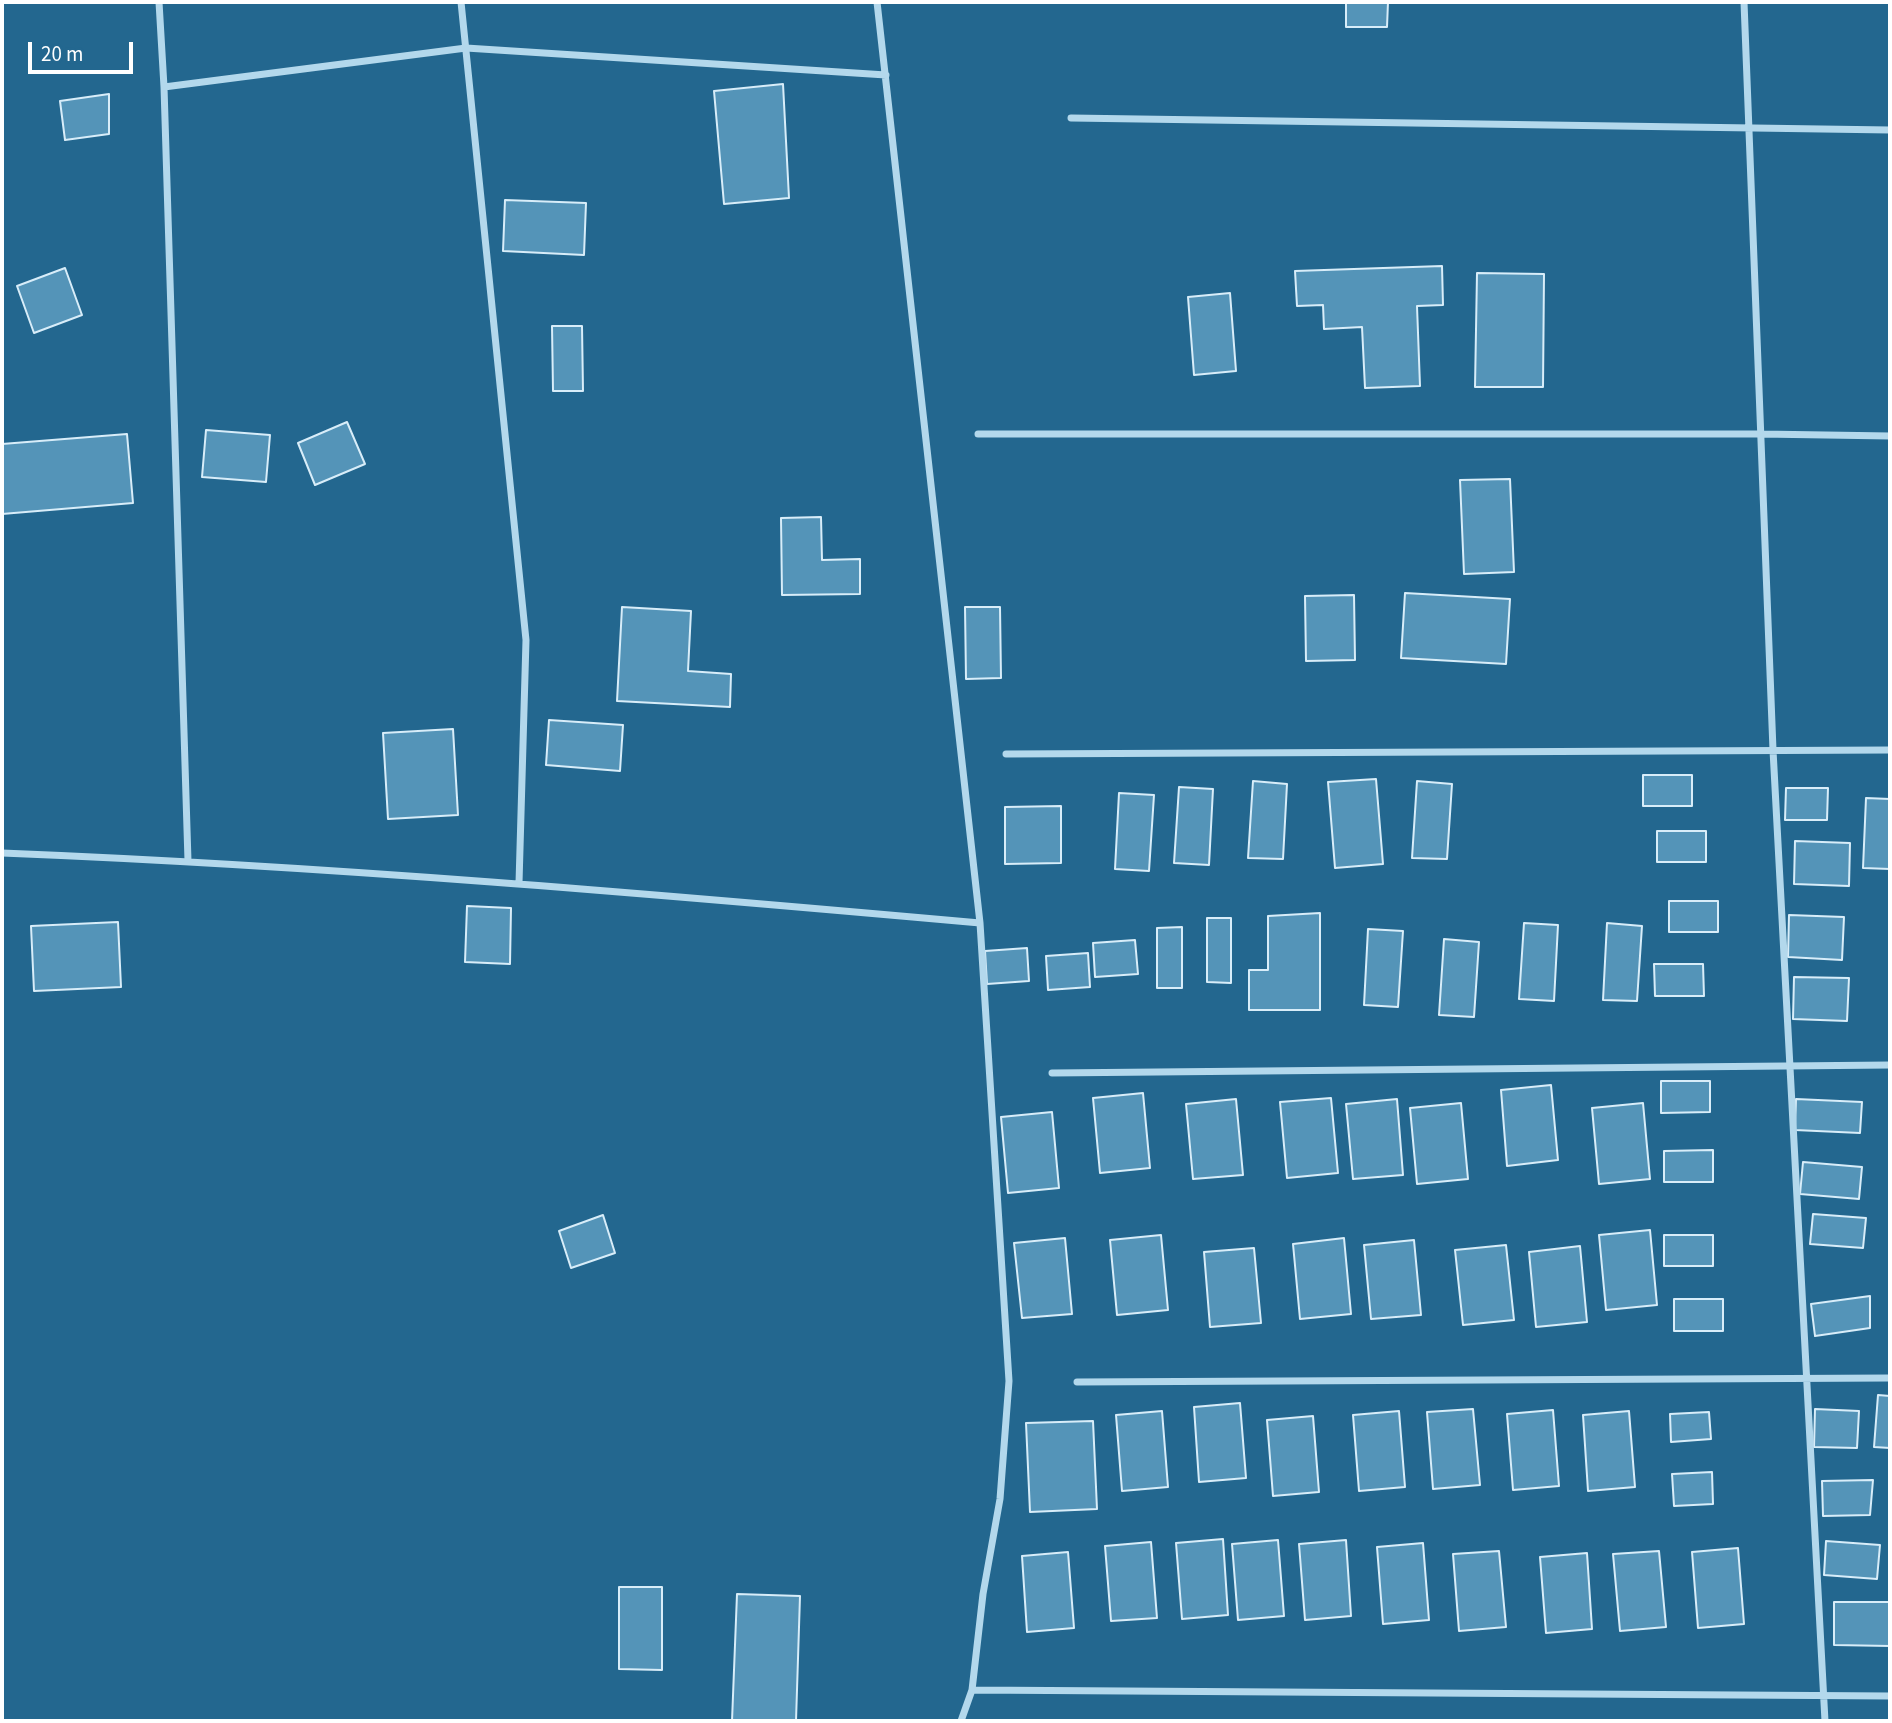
<!DOCTYPE html>
<style>
body{margin:0}
#map{position:relative;width:1892px;height:1723px;overflow:hidden;background:#23678f;font-family:"Source Sans 3",sans-serif}
canvas{display:block}
.frame{position:absolute;inset:0;border:4px solid #fff;pointer-events:none}
.scale{position:absolute;left:28px;top:42px;width:105px;height:32px;box-sizing:border-box;border:4px solid #fff;border-top:0;padding-left:9px;font-size:21px;line-height:24px;white-space:nowrap;color:#fff;-webkit-text-stroke:5px #23678f;paint-order:stroke}
</style>
<div id="map">
<canvas width="1892" height="1723"></canvas>
<div class="frame"></div>
<div class="scale">20 m</div>
</div>
<script>
const context = document.querySelector('canvas').getContext('2d');
context.lineJoin = 'round';
function paint(path, color) {
  context.fillStyle = color;
  context.fill(path, 'evenodd');
}
function trace(path, color, width, dash) {
  context.strokeStyle = color;
  context.lineWidth = width;
  context.lineCap = dash ? 'butt' : 'round';
  context.setLineDash(dash || []);
  context.stroke(path);
}
const building = new Path2D(`
 M1346,2H1388L1387,27H1346Z
 M783,84L789,198L724,204L714,91Z
 M109,94V134L65,140L60,101Z
 M505,200L586,203L584,255L503,251Z
 M1442,266L1443,305L1417,306L1420,386L1365,388L1362,327L1324,329L1323,305L1297,306L1295,271Z
 M65,268L82,315L34,333L17,286Z
 M1477,273L1544,274L1543,387H1475Z
 M1230,293L1236,371L1194,375L1188,297Z
 M552,326H582L583,391H553Z
 M347,422L365,464L315,485L298,443Z
 M206,430L270,435L266,482L202,477Z
 M127,434L133,503L2,514V444Z
 M1510,479L1514,572L1464,574L1460,480Z
 M821,517L822,560L860,559V594L782,595L781,518Z
 M1405,593L1510,599L1506,664L1401,658Z
 M1354,595L1355,660L1306,661L1305,596Z
 M622,607L691,611L688,671L731,674L730,707L617,701Z
 M965,607H1000L1001,678L966,679Z
 M549,720L623,725L620,771L546,765Z
 M453,729L458,815L388,819L383,733Z
 M1643,775H1692V806H1643Z
 M1376,779L1383,864L1335,868L1328,782Z
 M1253,781L1287,784L1283,859L1248,858Z
 M1417,781L1452,784L1447,859L1412,858Z
 M1179,787L1213,789L1209,865L1174,863Z
 M1786,788H1828L1827,820H1785Z
 M1119,793L1154,795L1149,871L1115,869Z
 M1866,798L1890,799V869L1863,868Z
 M1061,806V863L1005,864V807Z
 M1657,831H1706V862H1657Z
 M1795,841L1850,843L1849,886L1794,884Z
 M1669,901H1718V932H1669Z
 M467,906L511,908L510,964L465,962Z
 M1320,913V1010H1249V970H1268V916Z
 M1789,915L1844,917L1842,960L1788,957Z
 M1207,918H1231V983L1207,982Z
 M118,922L121,987L34,991L31,926Z
 M1524,923L1558,925L1554,1001L1519,999Z
 M1607,923L1642,926L1637,1001L1603,1000Z
 M1182,927V988H1157V928Z
 M1368,929L1403,931L1398,1007L1364,1005Z
 M1444,939L1479,942L1474,1017L1439,1015Z
 M1135,940L1138,974L1095,977L1093,943Z
 M1027,948L1029,981L987,984L985,951Z
 M1088,953L1090,987L1048,990L1046,956Z
 M1654,964H1703L1704,996H1655Z
 M1794,977L1849,978L1847,1021L1793,1019Z
 M1661,1081H1710V1112L1661,1113Z
 M1551,1085L1558,1160L1507,1166L1501,1090Z
 M1143,1093L1150,1168L1100,1173L1093,1098Z
 M1331,1098L1338,1173L1287,1178L1280,1102Z
 M1236,1099L1243,1175L1193,1179L1186,1104Z
 M1397,1099L1403,1175L1353,1179L1346,1104Z
 M1796,1099L1862,1102L1860,1133L1795,1130Z
 M1461,1103L1468,1179L1417,1184L1410,1108Z
 M1643,1103L1650,1179L1599,1184L1592,1108Z
 M1052,1112L1059,1188L1008,1193L1001,1117Z
 M1713,1150V1182H1664V1151Z
 M1803,1162L1862,1167L1859,1199L1800,1194Z
 M1813,1214L1866,1218L1863,1248L1810,1244Z
 M603,1215L615,1253L571,1268L559,1231Z
 M1650,1230L1657,1305L1606,1310L1599,1235Z
 M1161,1235L1168,1310L1117,1315L1110,1240Z
 M1664,1235H1713V1266H1664Z
 M1065,1238L1072,1314L1022,1318L1014,1243Z
 M1344,1238L1351,1314L1300,1319L1293,1244Z
 M1414,1240L1421,1315L1371,1319L1364,1245Z
 M1506,1245L1514,1320L1463,1325L1455,1250Z
 M1580,1246L1587,1322L1536,1327L1529,1252Z
 M1254,1248L1261,1323L1210,1327L1204,1252Z
 M1870,1296V1328L1815,1336L1811,1304Z
 M1674,1299H1723V1331H1674Z
 M1878,1395L1890,1396V1448L1874,1447Z
 M1240,1403L1246,1478L1199,1482L1194,1407Z
 M1473,1409L1480,1485L1433,1489L1427,1412Z
 M1815,1409L1859,1411L1857,1448L1814,1447Z
 M1553,1410L1559,1486L1513,1490L1507,1414Z
 M1162,1411L1168,1487L1122,1491L1116,1415Z
 M1399,1411L1405,1487L1359,1491L1353,1415Z
 M1629,1411L1635,1487L1588,1491L1583,1415Z
 M1709,1412L1711,1439L1671,1442L1670,1414Z
 M1313,1416L1319,1492L1273,1496L1267,1420Z
 M1093,1421L1097,1509L1030,1512L1026,1423Z
 M1712,1472L1713,1504L1674,1506L1672,1474Z
 M1873,1480L1870,1515L1823,1516L1822,1481Z
 M1223,1539L1228,1615L1182,1619L1176,1543Z
 M1278,1540L1284,1616L1238,1620L1232,1544Z
 M1346,1540L1351,1616L1305,1620L1299,1544Z
 M1826,1541L1880,1545L1877,1579L1824,1575Z
 M1151,1542L1157,1618L1111,1621L1105,1546Z
 M1423,1543L1429,1620L1383,1624L1377,1547Z
 M1738,1548L1744,1624L1698,1628L1692,1552Z
 M1499,1551L1506,1627L1459,1631L1453,1554Z
 M1659,1551L1666,1627L1620,1631L1613,1554Z
 M1068,1552L1074,1628L1027,1632L1022,1556Z
 M1587,1553L1592,1629L1546,1633L1540,1557Z
 M619,1587H662V1670L619,1669Z
 M737,1594L800,1596L796,1721H732Z
 M1834,1602H1890V1646L1834,1645Z`);
const street = new Path2D(`
 M159,2L164,87L188,861
 M461,2L526,640L519,883
 M877,2L980,923L1009,1381L1000,1499L983,1594L972,1690L961,1721
 M1744,2L1773,750L1825,1721
 M164,87L466,48L886,75
 M1071,118L1890,130
 M978,434H1761L1890,436
 M1006,754L1890,750
 M2,853C329,866 654,894 980,923
 M1052,1073L1890,1065
 M1077,1382L1890,1378
 M972,1690L1890,1696`);
paint(building, '#5494b8');
trace(building, '#d8edf9', 2);
trace(street, '#b3d8ec', 7);
</script>
